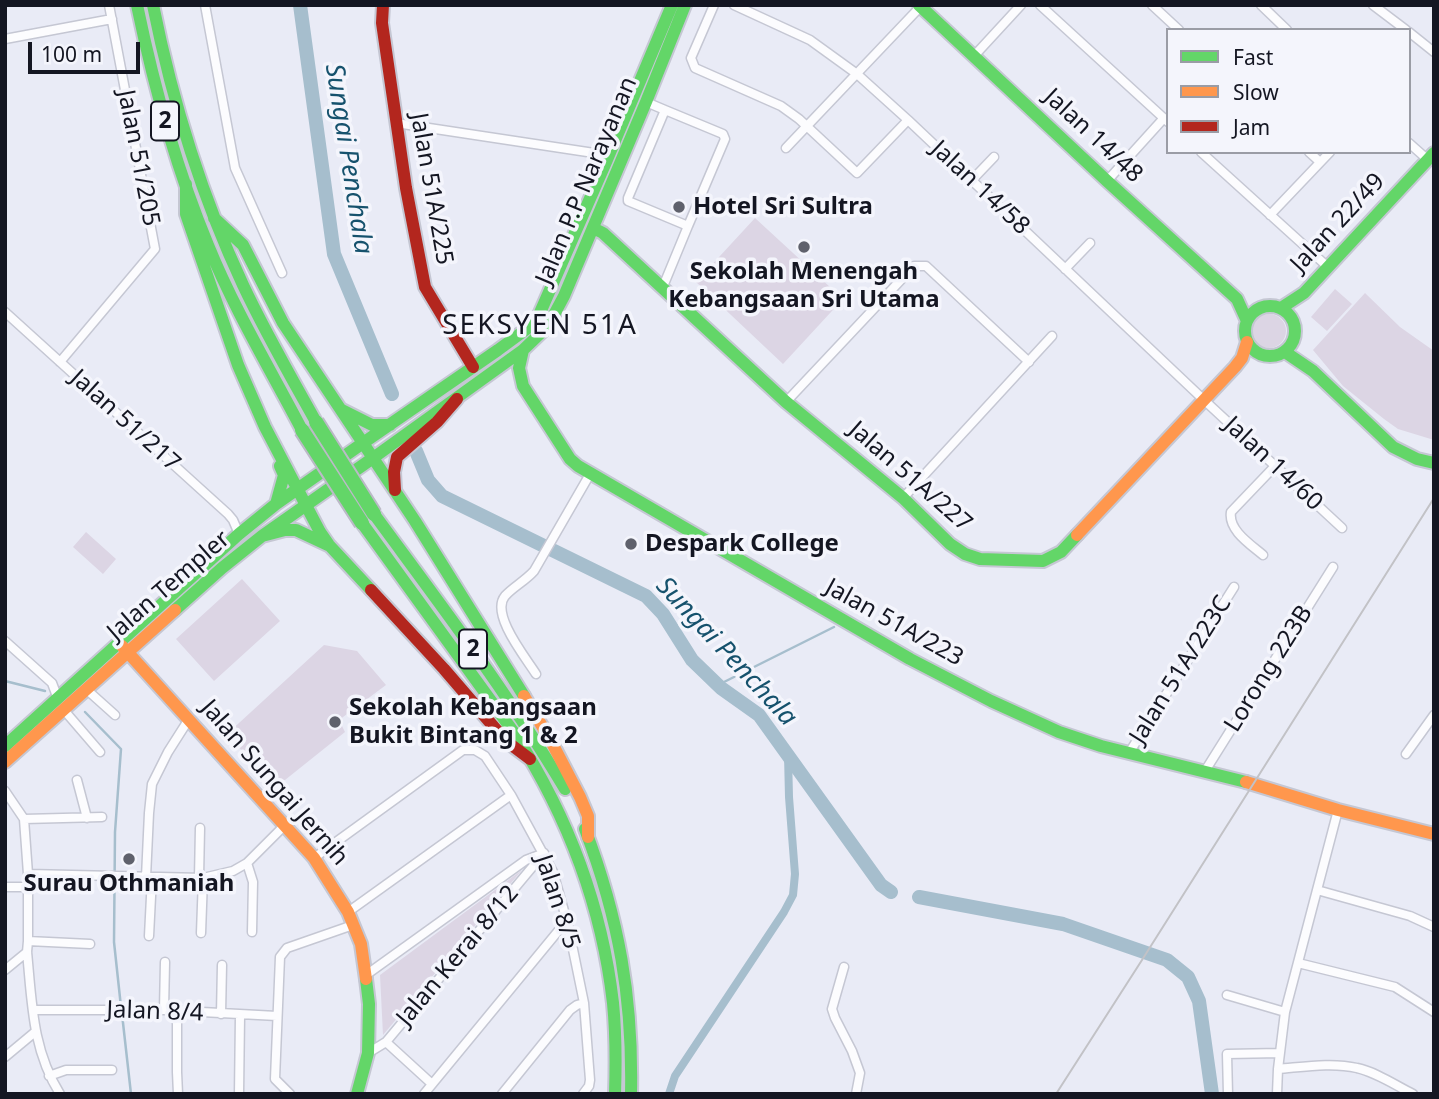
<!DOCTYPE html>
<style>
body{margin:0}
#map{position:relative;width:1439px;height:1099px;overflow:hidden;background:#e9ebf6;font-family:"Noto Sans",sans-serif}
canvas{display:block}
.frame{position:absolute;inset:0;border:7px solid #141622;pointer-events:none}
.legend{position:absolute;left:1166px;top:28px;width:245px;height:126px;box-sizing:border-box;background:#f4f5fc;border:2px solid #9a9ca5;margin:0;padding:9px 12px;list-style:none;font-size:21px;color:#141622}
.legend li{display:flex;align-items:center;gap:14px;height:35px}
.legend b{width:35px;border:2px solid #9a9ca5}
.scale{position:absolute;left:28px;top:42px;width:112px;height:32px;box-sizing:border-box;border:4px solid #141622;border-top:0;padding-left:9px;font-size:21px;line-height:24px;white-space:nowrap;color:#141622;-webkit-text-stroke:5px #f4f5fc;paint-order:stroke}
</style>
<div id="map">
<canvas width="1439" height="1099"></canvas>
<div class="frame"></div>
<ul class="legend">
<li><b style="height:9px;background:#63d668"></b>Fast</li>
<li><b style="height:9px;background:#ff974d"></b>Slow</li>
<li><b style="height:9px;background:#b3261e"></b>Jam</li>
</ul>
<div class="scale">100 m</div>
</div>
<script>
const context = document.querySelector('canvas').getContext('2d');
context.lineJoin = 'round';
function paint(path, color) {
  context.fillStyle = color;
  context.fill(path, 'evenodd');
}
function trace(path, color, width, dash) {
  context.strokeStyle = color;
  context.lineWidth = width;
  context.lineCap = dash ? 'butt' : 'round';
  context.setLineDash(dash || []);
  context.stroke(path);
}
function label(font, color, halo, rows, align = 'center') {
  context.font = font + ' "Noto Sans",sans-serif';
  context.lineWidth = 7;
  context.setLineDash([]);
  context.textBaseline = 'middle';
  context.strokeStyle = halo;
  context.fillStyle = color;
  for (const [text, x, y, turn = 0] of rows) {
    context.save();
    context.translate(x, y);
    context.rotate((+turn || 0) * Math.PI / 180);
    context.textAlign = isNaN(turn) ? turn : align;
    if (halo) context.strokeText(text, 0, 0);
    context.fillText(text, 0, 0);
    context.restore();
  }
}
const green = new Path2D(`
 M755,218L843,299L783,364L696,282Z
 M1335,289L1352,304L1327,331L1311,317Z
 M1365,293L1400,327L1434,351V440L1398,429L1384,419L1343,386L1313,350Z
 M1252 331a17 17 0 1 1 34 0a17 17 0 1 1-34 0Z
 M86,532L116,559L103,574L73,547Z
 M242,579L280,621L214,681L176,639Z
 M324,645L357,651L386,685L339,720L345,732L275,788L227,734Z
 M522,870L383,1035L380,975Z`);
const stream = new Path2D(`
 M5,681L45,691
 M718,685L834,627
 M85,712L121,749L115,832L114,942L121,1007
 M122,1014L131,1094`);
const canal = new Path2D(`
 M669,1094L675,1076L784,912L793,895L795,874L789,797L788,755`);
const river = new Path2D(`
 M300,5L334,254L392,394
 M416,451L428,480L442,496L646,596L663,614L692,660L721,688L759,715L881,885L891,892
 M919,897L1063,924L1167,960L1188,977L1199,1001L1212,1094`);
const street = new Path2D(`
 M205,5L235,168L282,273
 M714,5L691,58L695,68L781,106L799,119L857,173L908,120
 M734,5L810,40L857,74L908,120L1204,400L1342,528
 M1040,5L1168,122
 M1152,5L1179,30
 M1261,5L1287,30
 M1373,5L1406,30
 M1409,32L1434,52
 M5,39L112,19
 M974,56L1021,5
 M646,102L665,110
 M665,110L723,134L725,139L688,226L628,201V198Z
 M396,123L594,153L606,162
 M1409,143L1427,159
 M786,148L922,5
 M1201,152L1329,268
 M1309,152L1320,162
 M972,180L994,157
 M1107,181L1164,118
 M1270,215L1330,152
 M1065,269L1090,243
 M662,289L688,226
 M5,312L228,514L233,520L239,534
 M60,362L155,249L109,5
 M786,402L914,266H926L1029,362
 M903,498L1052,336
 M1263,555C1250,544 1228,530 1231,512L1275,466
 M5,641L52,683L58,699
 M536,674C526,658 490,614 505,596C513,587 525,581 534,571L590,474
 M86,689L115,715
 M63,709L100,752
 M1129,753L1234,587
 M1406,754L1434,715
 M1205,771L1333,567
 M77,780L87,818
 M5,791L24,819L28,874V941L27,952C32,1002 32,1049 60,1094
 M24,819L102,817
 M314,858L463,750H475L485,756L511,795L553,872L568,925L584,1003L590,1080L589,1086L583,1094
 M247,863L253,882L252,932
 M28,874L203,878L233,871L247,863L285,825
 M146,877L149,813L152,784L168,752L189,719
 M199,878L200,828
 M5,887H28
 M1317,890L1410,916L1434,927
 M348,912L511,795
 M201,933L203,878
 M149,936L152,877
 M28,941L90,944
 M1298,963L1395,987L1434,1012
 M844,967L832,1009L835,1018L852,1051L860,1073L856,1094
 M5,970L27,952
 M366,975L526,860L542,854
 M1227,995L1285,1012
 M33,1010H164L277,1016
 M164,1010L165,962
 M177,1011V1072L178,1094
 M221,1014L222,965
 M386,1042L432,1084
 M368,1053L386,1042L544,853
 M5,1057L35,1032
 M1278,1069C1303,1067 1332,1062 1357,1068C1376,1072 1395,1085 1413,1094
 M49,1076L66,1070H112
 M239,1094L240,1016
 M290,1094L275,1079L280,957L287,948L353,925
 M424,1094L559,930L568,925
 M502,1094L570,1010L577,1005L584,1003
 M1228,1094L1227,1054L1280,1053
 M1277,1094L1278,1069L1285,1012L1338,810`);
const fast = new Path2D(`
 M137,5C154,87 176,168 208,245C234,309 270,369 302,430
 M153,5C172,100 202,197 243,285C265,332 291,377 316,422
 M919,5L1107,181L1237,299L1247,321
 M186,184V214L238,365L265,427L320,532L329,545L371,590
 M214,218L243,245L283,323L415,521L524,696
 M593,228L603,233L786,402L903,498L950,544L965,554L980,559L1043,561L1061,552L1077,535
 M1245 331a25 25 0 1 1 50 0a25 25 0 1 1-50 0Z
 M1281,308L1304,293L1434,153
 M523,350L519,368L523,386L570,459L578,466L910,659L991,701L1059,732L1101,746L1246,782
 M1285,352L1313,371L1393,447L1417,459L1434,463
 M342,410L372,425H390
 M363,443L498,350L528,328L539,315L606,162L672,5
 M373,458L523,350L548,326L564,296L646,102L685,5
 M276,504L284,475L280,466
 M374,514C440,604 508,693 565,789
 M362,523L515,734C567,815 602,907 613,1003C616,1033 616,1064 615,1094
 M262,536L285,530H296L328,545
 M175,610L222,568L262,536L373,458
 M5,746L239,534L276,504L363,443
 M585,829C619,919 633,998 631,1094
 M357,1094L368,1053L369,1004L366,979`);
const slow = new Path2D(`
 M1077,535L1235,367L1242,358L1247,342
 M122,646L314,858L348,912L361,944L366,979
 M524,696L551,741L580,797L588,816V837
 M5,762L175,610
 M1246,782L1338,810L1434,834`);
const jam = new Path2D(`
 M383,5L382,23L406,188L425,287L473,367
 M395,490L394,472L397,457L437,422L457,399
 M371,590L444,669L506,741L530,759`);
const tram = new Path2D(`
 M1056,1094L1142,960L1434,498`);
const fastBridge = new Path2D(`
 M316,422L374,514
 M302,430L362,523`);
const markers = [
 [679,207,7,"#5f616c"],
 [804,247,7,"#5f616c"],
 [631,544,7,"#5f616c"],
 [335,722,7,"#5f616c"],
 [129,859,7,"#5f616c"]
];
const shields = [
 [165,121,28],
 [473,649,28]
];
const shieldNames = [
 ["2",165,121],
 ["2",473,649]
];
const streetNames = [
 ["Jalan 14/48",1093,136,43],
 ["Jalan 51/205",138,158,79],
 ["Jalan P.P Narayanan",587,181,-67],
 ["Jalan 14/58",980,188,43],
 ["Jalan 51A/225",431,189,80],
 ["Jalan 22/49",1338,223,-47],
 ["Jalan 51/217",125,421,42],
 ["Jalan 14/60",1273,464,43],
 ["Jalan 51A/227",910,477,41],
 ["Jalan Templer",169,586,-41],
 ["Jalan 51A/223",894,623,29],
 ["Lorong 223B",1269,669,-58],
 ["Jalan 51A/223C",1181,670,-58],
 ["Jalan Sungai Jernih",274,783,49],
 ["Jalan 8/5",557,902,72],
 ["Jalan Kerai 8/12",458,956,-50],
 ["Jalan 8/4",155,1012,2]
];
const poiNames = [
 ["Hotel Sri Sultra",693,207],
 ["Sekolah Menengah",804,272,"center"],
 ["Kebangsaan Sri Utama",804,300,"center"],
 ["Despark College",645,544],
 ["Sekolah Kebangsaan",349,708],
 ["Bukit Bintang 1 & 2",349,736],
 ["Surau Othmaniah",129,884,"center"]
];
const waterNames = [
 ["Sungai Penchala",348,159,81],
 ["Sungai Penchala",726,652,47]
];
const quarterNames = [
 ["SEKSYEN 51A",540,326]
];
paint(green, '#dcd5e4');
trace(stream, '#a6becd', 2.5);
trace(canal, '#a6becd', 8);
trace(river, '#a6becd', 14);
trace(street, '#c5c7d3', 11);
trace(fast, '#c5c7d3', 16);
trace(slow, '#c5c7d3', 16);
trace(jam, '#c5c7d3', 16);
trace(street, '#fcfcfe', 8);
trace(fast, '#63d668', 12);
trace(slow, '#ff974d', 12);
trace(jam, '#b3261e', 12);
trace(tram, '#c2c2c6', 2);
trace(fastBridge, '#bbbac7', 18, []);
trace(fastBridge, '#63d668', 14);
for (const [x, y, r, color] of markers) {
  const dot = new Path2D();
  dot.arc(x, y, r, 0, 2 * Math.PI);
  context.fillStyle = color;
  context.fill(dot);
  trace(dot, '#f4f5fc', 2.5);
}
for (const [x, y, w] of shields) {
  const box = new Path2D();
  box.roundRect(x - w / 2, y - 19.5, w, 39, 5);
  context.fillStyle = '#f4f5fc';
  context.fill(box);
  trace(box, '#141622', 2);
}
label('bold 23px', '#141622', null, shieldNames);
label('24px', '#141622', '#f4f5fc', streetNames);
label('bold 24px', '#141622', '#f4f5fc', poiNames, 'left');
label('italic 26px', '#16526d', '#f4f5fc', waterNames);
context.letterSpacing = '2px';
label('28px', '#141622', '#f4f5fc', quarterNames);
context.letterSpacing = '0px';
</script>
